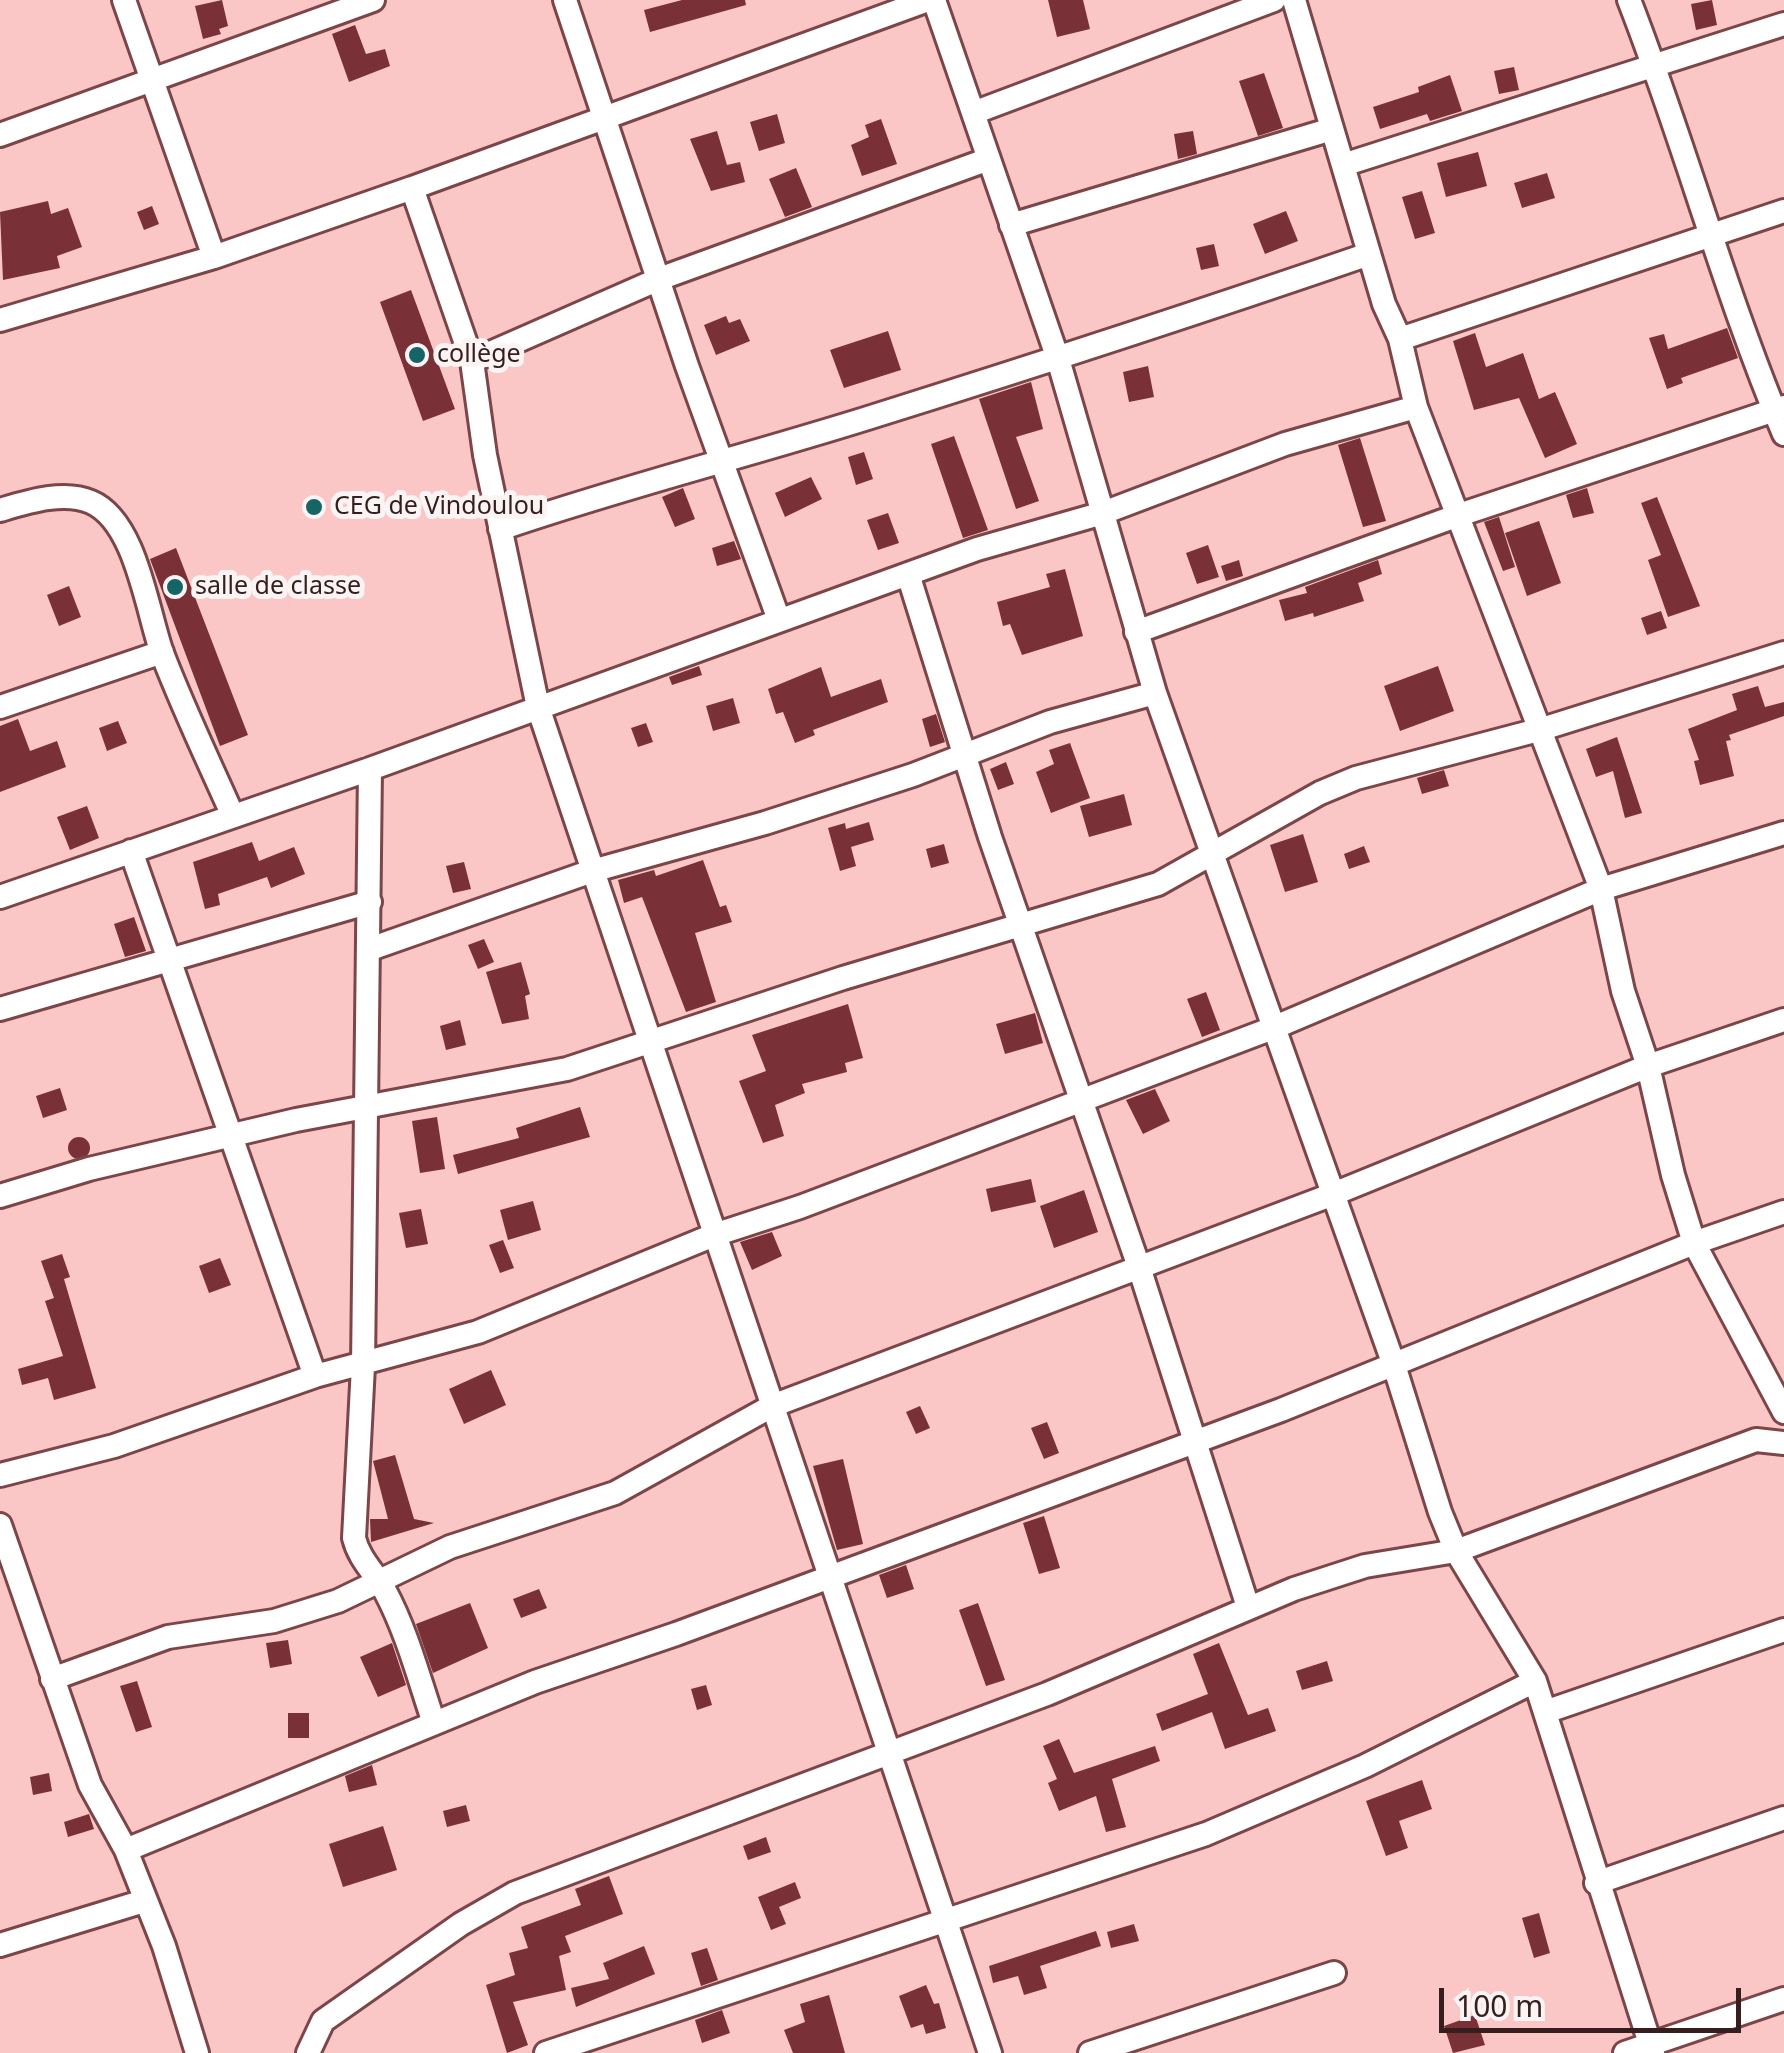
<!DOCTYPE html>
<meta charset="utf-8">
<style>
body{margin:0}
#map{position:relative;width:1784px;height:2053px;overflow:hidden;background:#fbc6c6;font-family:"Noto Sans",sans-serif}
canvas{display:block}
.scale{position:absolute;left:1439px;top:1988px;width:302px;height:45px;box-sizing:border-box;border:5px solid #361e1e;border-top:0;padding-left:12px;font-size:30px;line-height:35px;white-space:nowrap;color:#361e1e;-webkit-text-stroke:8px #fbf4f4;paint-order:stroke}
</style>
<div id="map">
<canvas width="1784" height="2053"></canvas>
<div class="scale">100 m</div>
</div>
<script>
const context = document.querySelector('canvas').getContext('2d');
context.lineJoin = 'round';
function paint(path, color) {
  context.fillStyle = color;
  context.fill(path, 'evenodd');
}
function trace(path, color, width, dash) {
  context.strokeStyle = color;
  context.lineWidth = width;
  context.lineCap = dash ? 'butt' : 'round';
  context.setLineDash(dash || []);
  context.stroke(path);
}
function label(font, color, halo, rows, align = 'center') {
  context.font = font + ' "Noto Sans",sans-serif';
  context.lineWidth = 10;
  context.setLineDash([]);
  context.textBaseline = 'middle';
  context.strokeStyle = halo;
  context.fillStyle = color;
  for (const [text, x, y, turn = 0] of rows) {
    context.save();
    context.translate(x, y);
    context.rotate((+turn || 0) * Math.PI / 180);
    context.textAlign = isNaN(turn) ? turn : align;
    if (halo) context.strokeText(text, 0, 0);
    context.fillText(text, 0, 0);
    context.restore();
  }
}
const building = new Path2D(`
 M222,0L228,26L219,29L221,34L203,39L195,6Z
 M682,0H745L746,5L650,32L644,10Z
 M1048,0H1083L1090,29L1057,37Z
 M1712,0L1717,25L1696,30L1691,4Z
 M355,25L366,54L385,49L390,66L349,82L332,34Z
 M1514,67L1519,90L1499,94L1494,71Z
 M1264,73L1283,128L1258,136L1239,81Z
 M1450,75L1462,111L1430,121L1427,114L1380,129L1373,107L1419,92L1418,87Z
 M777,114L785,143L759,151L750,122Z
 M881,119L897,164L862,176L851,145L869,137L865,125Z
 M717,131L727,165L740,162L745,182L711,191L690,139Z
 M1193,131L1197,154L1178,159L1174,134Z
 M1478,152L1487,186L1446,197L1437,163Z
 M796,168L812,207L785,217L769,179Z
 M1547,173L1555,198L1522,208L1514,183Z
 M1422,191L1435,233L1415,239L1402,197Z
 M48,201L51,214L68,208L82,247L57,256L60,268L3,280L0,212Z
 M152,206L159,224L144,230L137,212Z
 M1286,211L1298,241L1265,254L1253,224Z
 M1214,244L1219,266L1201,270L1196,248Z
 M411,290L455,409L423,421L380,302Z
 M726,316L729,323L740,319L750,341L716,355L704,325Z
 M1727,328L1738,358L1681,378L1683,383L1667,389L1649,338L1664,334L1668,349Z
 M888,331L901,370L844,388L830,350Z
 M1475,333L1486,367L1523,353L1539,399L1555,392L1577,444L1545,458L1519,398L1474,410L1453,341Z
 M1148,366L1154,397L1129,402L1123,372Z
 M1031,382L1043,429L1016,437L1039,501L1016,509L979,399Z
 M954,436L988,530L963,538L931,444Z
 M1360,438L1386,521L1363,527L1338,445Z
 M864,452L873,479L856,485L848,457Z
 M811,477L822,499L785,517L775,493Z
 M683,488L695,519L675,527L662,497Z
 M1587,488L1594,513L1573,518L1566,495Z
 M1657,497L1700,606L1668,617L1648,560L1661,555L1641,503Z
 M888,513L899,543L878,550L867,520Z
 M1499,517L1515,567L1503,571L1484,522Z
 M1539,521L1561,583L1527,596L1505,533Z
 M734,541L741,559L717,566L712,548Z
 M1208,545L1219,577L1197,584L1186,553Z
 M176,548L248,735L220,746L150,559Z
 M1239,560L1243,576L1226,581L1221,566Z
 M1378,560L1382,574L1358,583L1364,601L1314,617L1313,613L1285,621L1279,600L1307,593L1305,587Z
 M1065,569L1083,636L1022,655L1010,624L1003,626L997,602L1050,587L1046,574Z
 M69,586L81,617L59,626L47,595Z
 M1661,611L1667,628L1647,635L1641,618Z
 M699,666L702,675L672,685L669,677Z
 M1438,666L1454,711L1400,731L1384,686Z
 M821,667L831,697L881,679L888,702L813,730L815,735L795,743L783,712L776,714L768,689Z
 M1758,686L1765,707L1784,702V716L1729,735L1731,740L1726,741L1734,776L1700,785L1694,761L1699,760L1688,729L1737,710L1732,694Z
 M733,698L740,723L713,731L706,706Z
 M936,714L945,742L930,747L922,719Z
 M18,719L30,751L57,741L66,767L0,792V726Z
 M118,721L127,743L107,751L99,728Z
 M646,723L653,742L638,747L631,728Z
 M1617,737L1642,813L1625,818L1613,771L1596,777L1586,749Z
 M1070,743L1090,798L1051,813L1036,772L1054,764L1049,750Z
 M1006,762L1014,784L998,790L990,769Z
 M1444,770L1449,786L1422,794L1417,778Z
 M1124,794L1132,825L1089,837L1080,806Z
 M87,806L99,838L70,850L57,817Z
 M869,822L874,840L851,847L856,866L840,871L828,828L845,823L846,829Z
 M1303,834L1318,882L1285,892L1270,845Z
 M252,842L259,861L294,847L305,874L271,888L267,877L218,894L220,905L205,909L193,862Z
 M944,844L949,863L931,868L926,849Z
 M1364,846L1370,862L1349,869L1344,854Z
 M703,860L720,907L726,905L732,922L695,933L716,1002L686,1012L642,897L624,903L618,880L654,870L656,876Z
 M464,862L471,889L453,893L446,866Z
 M134,917L146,951L125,957L114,924Z
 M484,939L494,962L478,969L468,945Z
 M521,962L530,994L525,996L529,1019L502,1024L486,972Z
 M1206,992L1220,1030L1202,1037L1187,999Z
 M848,1004L863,1058L845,1063L847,1072L802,1084L805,1093L775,1105L784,1136L763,1143L739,1081L766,1071L752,1035Z
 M1035,1013L1043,1043L1005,1054L996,1024Z
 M460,1020L466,1045L446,1050L440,1026Z
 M60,1088L67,1110L43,1118L36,1096Z
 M1155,1089L1170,1121L1143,1134L1126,1100Z
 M580,1107L590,1137L458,1174L453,1155L519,1138L516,1128Z
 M437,1117L445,1169L420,1173L412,1121Z
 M68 1148a11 11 0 1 1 22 0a11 11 0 1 1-22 0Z
 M1031,1179L1036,1202L991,1212L986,1189Z
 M1084,1190L1098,1232L1054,1248L1040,1206Z
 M533,1201L541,1230L508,1240L500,1210Z
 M421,1209L428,1244L406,1248L399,1213Z
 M772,1232L782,1256L752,1270L740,1242Z
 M503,1240L514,1268L500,1273L489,1245Z
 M62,1254L70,1277L64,1279L96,1388L54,1400L48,1378L22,1385L18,1369L63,1356L45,1301L54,1298L41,1261Z
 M220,1258L231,1285L209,1293L199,1266Z
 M491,1370L506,1405L464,1424L449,1389Z
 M920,1406L930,1428L916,1434L906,1412Z
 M1047,1422L1059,1453L1044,1459L1031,1428Z
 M395,1455L414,1519L434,1523L371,1542L370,1519H388L373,1461Z
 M843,1459L863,1544L837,1550L813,1466Z
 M1044,1516L1060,1568L1039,1574L1023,1523Z
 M906,1565L914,1589L887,1598L879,1575Z
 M539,1589L547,1608L521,1618L513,1599Z
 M470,1603L488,1648L433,1673L416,1624Z
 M978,1603L1005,1680L986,1686L959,1610Z
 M288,1640L292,1664L270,1668L266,1643Z
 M392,1643L406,1685L378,1697L360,1657Z
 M1219,1643L1248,1715L1268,1708L1276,1731L1225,1749L1212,1712L1162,1731L1156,1714L1208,1694L1193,1654Z
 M1327,1661L1333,1681L1302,1690L1296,1671Z
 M137,1681L152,1727L136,1732L120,1686Z
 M706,1685L712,1705L697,1710L691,1689Z
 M288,1713H309V1738H288Z
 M1059,1739L1074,1773L1155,1746L1160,1761L1112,1779L1126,1827L1106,1832L1096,1796L1059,1811L1048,1783L1057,1779L1043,1746Z
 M372,1765L377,1785L349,1792L345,1776Z
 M49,1773L52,1791L33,1795L30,1777Z
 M1422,1780L1432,1809L1399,1821L1408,1848L1386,1856L1366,1801Z
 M466,1805L470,1821L447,1827L443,1811Z
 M89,1814L94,1829L68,1837L64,1822Z
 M383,1826L397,1870L343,1887L329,1844Z
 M766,1837L771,1852L748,1860L743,1846Z
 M609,1876L623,1914L565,1936L571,1952L559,1956L566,1990L513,2002L528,2045L507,2053L486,1985L515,1975L509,1953L528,1948L521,1927L581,1905L575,1889Z
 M795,1882L801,1898L779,1907L786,1924L771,1930L758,1897Z
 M1539,1913L1550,1953L1534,1958L1522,1918Z
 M1134,1924L1139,1941L1111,1948L1107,1932Z
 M1096,1931L1101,1946L1040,1966L1047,1988L1024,1995L1018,1976L993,1983L989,1966Z
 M644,1946L655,1974L576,2007L571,1988L609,1979L603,1963Z
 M707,1948L718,1980L701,1986L691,1953Z
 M926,1985L934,2004L939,2003L946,2028L926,2034L923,2024L911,2028L899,1996Z
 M829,1995L845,2053H793L784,2030L805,2022L800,2004Z
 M722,2010L730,2033L702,2043L695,2020Z
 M1475,2015L1485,2045L1453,2053L1444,2026Z`);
const street = new Path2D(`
 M124,0L214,257
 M565,0L687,366L779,620
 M934,0L1058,359L1155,693L1394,1365L1440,1512L1456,1551L1535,1681L1653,2053
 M1294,0L1384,304L1400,339L1416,407L1601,889L1623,991L1648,1066L1673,1175L1694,1243L1784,1412
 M1629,0C1685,143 1724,292 1784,434
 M973,113L1274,0
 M0,135L373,0
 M1343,165L1784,24
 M412,188L928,0
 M1011,225L1332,129
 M0,320L214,257L412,188L472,361L485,455L538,707L990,2053
 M1400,339L1784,211
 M472,361L659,279L989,159
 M0,510C27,502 64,490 91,502C136,521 147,611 162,653C183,708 209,762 233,816
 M500,529C622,487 747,456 871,417C1037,365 1203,311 1369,254
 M908,574L990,837L1139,1267L1248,1607
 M1136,632L1459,515L1784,407
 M0,707L162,652
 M370,769L363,1366L354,1538C359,1559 374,1572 385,1591C407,1632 419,1679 434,1723
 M131,851L315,1376
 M0,897L370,769L977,549L1103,513L1285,444L1416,407
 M370,949L592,871L765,823L913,775L1050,722L1155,693
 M0,1009L370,902
 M0,1196L89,1169L296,1120L567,1069L843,978L1158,884L1320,793L1356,778L1542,729L1784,653
 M0,1475L114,1446L315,1376L478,1332L714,1235L800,1207L1273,1028L1601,889L1784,833
 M0,1525L90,1785L126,1850L164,1946L197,2053
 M52,1679L168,1637L274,1621L338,1601L450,1547L615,1493L772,1406L1331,1195L1648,1066L1784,1020
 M1545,1712L1784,1630
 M126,1850L535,1682L676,1634L1281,1410L1694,1243L1784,1212
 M1596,1883L1784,1818
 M0,1945L144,1901
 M308,2053L323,2021L461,1924L515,1893L1047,1694L1294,1589L1365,1566L1456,1551L1756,1440L1784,1443
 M546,2053L1206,1834L1365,1766L1535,1681
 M1090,2053L1334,1973
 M1625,2053L1784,1999`);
const markers = [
 [417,355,10,"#156466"],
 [314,507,10,"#156466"],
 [175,587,10,"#156466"]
];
const poiNames = [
 ["collège",437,355],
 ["CEG de Vindoulou",334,507],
 ["salle de classe",195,587]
];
paint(building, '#793137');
trace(street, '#7c4648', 28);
trace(street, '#fff', 22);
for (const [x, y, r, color] of markers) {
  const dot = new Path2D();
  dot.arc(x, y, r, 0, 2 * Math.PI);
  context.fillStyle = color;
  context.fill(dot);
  trace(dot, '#fbf4f4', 4);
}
label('25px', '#361e1e', '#fbf4f4', poiNames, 'left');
</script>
